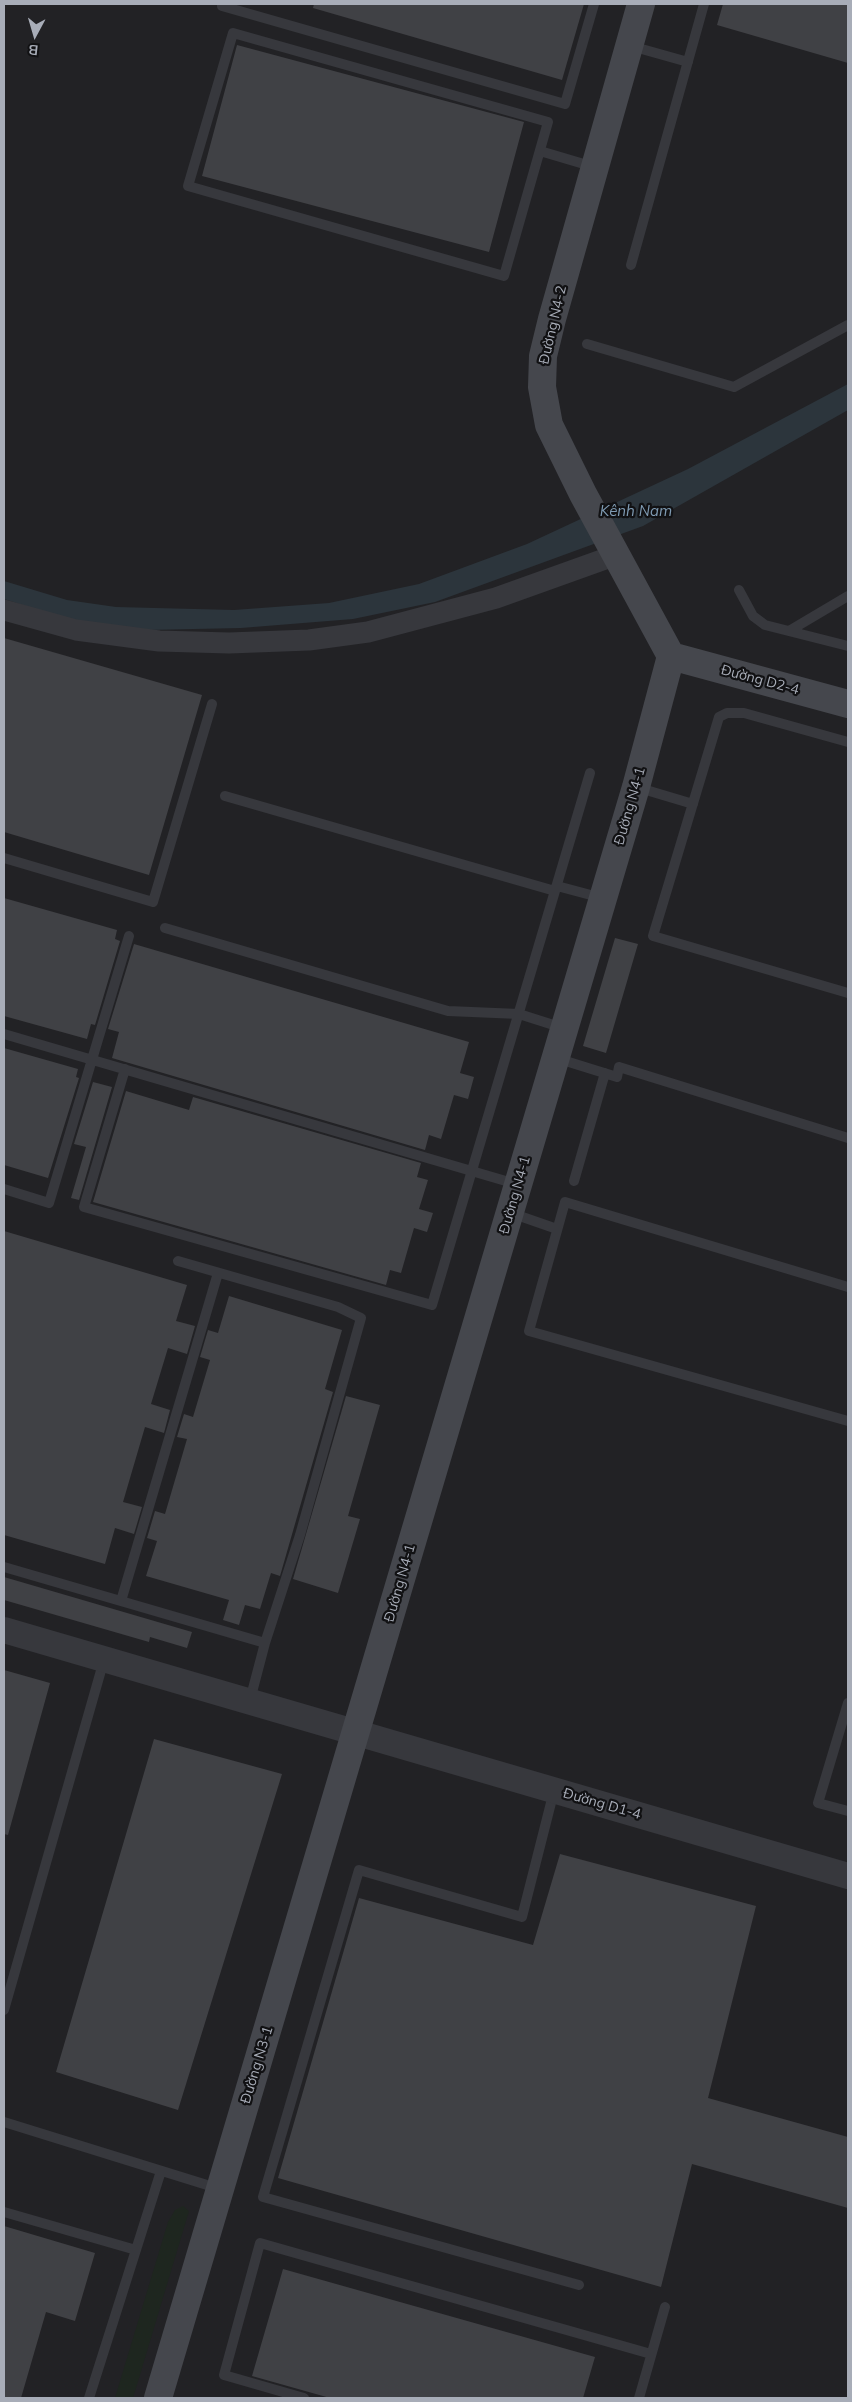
<!DOCTYPE html>
<meta charset="utf-8">
<style>
body{margin:0}
#map{position:relative;width:852px;height:2402px;overflow:hidden;background:#161618;font-family:Mulish,sans-serif}
canvas{display:block}
.frame{position:absolute;inset:0;border:5px solid #a8adb8;pointer-events:none}
.north{position:absolute;left:10px;top:10px;width:50px;height:50px;-webkit-text-stroke:4px #111113;paint-order:stroke;rotate:186deg;font-size:14px;font-weight:700;line-height:20px;text-align:center;color:#a8adb8}
.north::after{content:'';display:block;margin:auto;width:18px;height:22px;background:#a8adb8;clip-path:polygon(50% 0,100% 100%,50% 72%,0 100%)}
</style>
<div id="map">
<canvas width="852" height="2402"></canvas>
<div class="frame"></div>
<div class="north">B</div>
</div>
<script>
const context = document.querySelector('canvas').getContext('2d');
context.lineJoin = 'round';
function paint(path, color) {
  context.fillStyle = color;
  context.fill(path, 'evenodd');
}
function trace(path, color, width, dash) {
  context.strokeStyle = color;
  context.lineWidth = width;
  context.lineCap = dash ? 'butt' : 'round';
  context.setLineDash(dash || []);
  context.stroke(path);
}
function label(font, color, halo, rows, align = 'center') {
  context.font = font + ' Mulish,sans-serif';
  context.lineWidth = 4.5;
  context.setLineDash([]);
  context.textBaseline = 'middle';
  context.strokeStyle = halo;
  context.fillStyle = color;
  for (const [text, x, y, turn = 0] of rows) {
    context.save();
    context.translate(x, y);
    context.rotate((+turn || 0) * Math.PI / 180);
    context.textAlign = isNaN(turn) ? turn : align;
    if (halo) context.strokeText(text, 0, 0);
    context.fillText(text, 0, 0);
    context.restore();
  }
}
const built = new Path2D(`
 M4,4H848V2398H4Z`);
const green = new Path2D(`
 M183,2206L189,2211L133,2398H115L168,2222L175,2210Z`);
const water = new Path2D(`
 M848,384V410L643,526L435,602L353,619L241,628L147,630L66,619L4,599V581L67,600L116,607L234,610L329,603L419,584L527,544L688,469Z`);
const building = new Path2D(`
 M314,4H584L562,80L313,8Z
 M723,4H848V63L717,25Z
 M237,45L524,122L489,252L202,176Z
 M4,638L202,695L149,875L4,832Z
 M4,898L117,930L115,939L120,941L95,1025L91,1024L87,1039L4,1016Z
 M615,938L638,944L606,1053L583,1046Z
 M134,944L469,1042L460,1073L474,1077L468,1099L454,1095L441,1139L429,1135L425,1150L112,1058L119,1032L108,1029Z
 M4,1048L78,1069L76,1077L79,1078L48,1178L4,1165Z
 M93,1082L112,1087L79,1200L71,1198L86,1147L74,1144Z
 M126,1091L189,1110L193,1097L421,1163L417,1177L428,1180L419,1209L433,1213L427,1232L414,1228L401,1273L390,1270L386,1285L93,1202Z
 M4,1231L187,1285L176,1321L195,1326L187,1354L168,1348L151,1404L170,1410L164,1433L145,1427L123,1502L142,1507L134,1534L115,1528L105,1564L4,1535Z
 M229,1296L342,1330L325,1389L333,1392L280,1576L271,1573L260,1609L245,1605L239,1625L223,1620L229,1600L146,1576L157,1541L147,1538L155,1511L165,1514L187,1439L177,1437L184,1414L193,1417L210,1360L200,1357L208,1330L218,1333Z
 M346,1396L380,1405L348,1516L360,1519L338,1593L293,1579Z
 M4,1577L192,1632L187,1648L150,1637L149,1642L4,1600Z
 M4,1670L50,1683L8,1835L4,1834Z
 M154,1739L282,1774L178,2110L56,2072Z
 M560,1854L756,1906L708,2098L848,2137V2208L692,2164L661,2287L278,2178L359,1898L533,1945Z
 M4,2226L95,2253L75,2321L46,2312L21,2398H4Z
 M283,2269L595,2357L583,2398H330L252,2376Z`);
const service = new Path2D(`
 M222,4V6L565,104L594,4
 M233,33L548,122L504,276L188,186Z
 M631,46L688,62
 M540,151L594,167
 M631,265L704,4
 M587,344L734,387L848,325
 M739,590L753,616L765,625L848,646
 M789,631L848,596
 M848,742L744,713H727L719,717L653,936L848,993
 M636,787L693,804
 M225,796L555,891
 M4,858L153,902L212,704
 M557,886L602,898
 M165,928L448,1011L519,1014L563,1028
 M4,1034L516,1184
 M556,1058L617,1077L619,1067L848,1138
 M125,1069L84,1207L432,1305L590,773
 M574,1181L605,1073
 M4,1189L49,1203L129,936
 M511,1213L557,1229
 M178,1261L338,1307L361,1318L300,1535L265,1643L250,1700
 M848,1287L565,1202L529,1331L848,1421
 M4,1567L265,1643
 M121,1601L218,1273
 M848,1703L818,1803L848,1811
 M554,1791L522,1917L359,1870L263,2197L579,2285
 M4,2010L104,1660
 M4,2122L220,2189
 M4,2212L136,2250
 M89,2398L161,2171
 M304,2398L224,2375L260,2243L651,2354
 M639,2398L665,2307`);
const minor = new Path2D(`
 M4,610L76,630L159,641L229,643L309,640L368,632L496,598L616,555`);
const tertiary = new Path2D(`
 M4,1630L848,1876`);
const secondary = new Path2D(`
 M641,4L552,319L543,356L542,387L549,425L583,494L671,656
 M671,656L848,704
 M158,2398L636,787L671,656`);
const streetNames = [
 ["Đường N4-2",553,325,-77],
 ["Đường D2-4",760,680,15],
 ["Đường N4-1",630,806,-74],
 ["Đường N4-1",515,1195,-74],
 ["Đường N4-1",400,1583,-74],
 ["Đường D1-4",602,1804,16],
 ["Đường N3-1",257,2065,-73]
];
const waterNames = [
 ["Kênh Nam",636,511]
];
paint(built, '#222225');
paint(green, '#1e261f');
paint(water, '#2c353c');
paint(building, '#404145');
trace(service, '#37383d', 10);
trace(minor, '#37383d', 21);
trace(tertiary, '#37383d', 26);
trace(secondary, '#45474d', 28);
label('14px', '#a8adb8', '#111113', streetNames);
label('italic 15px', '#7f9bb3', '#111113', waterNames);
</script>
